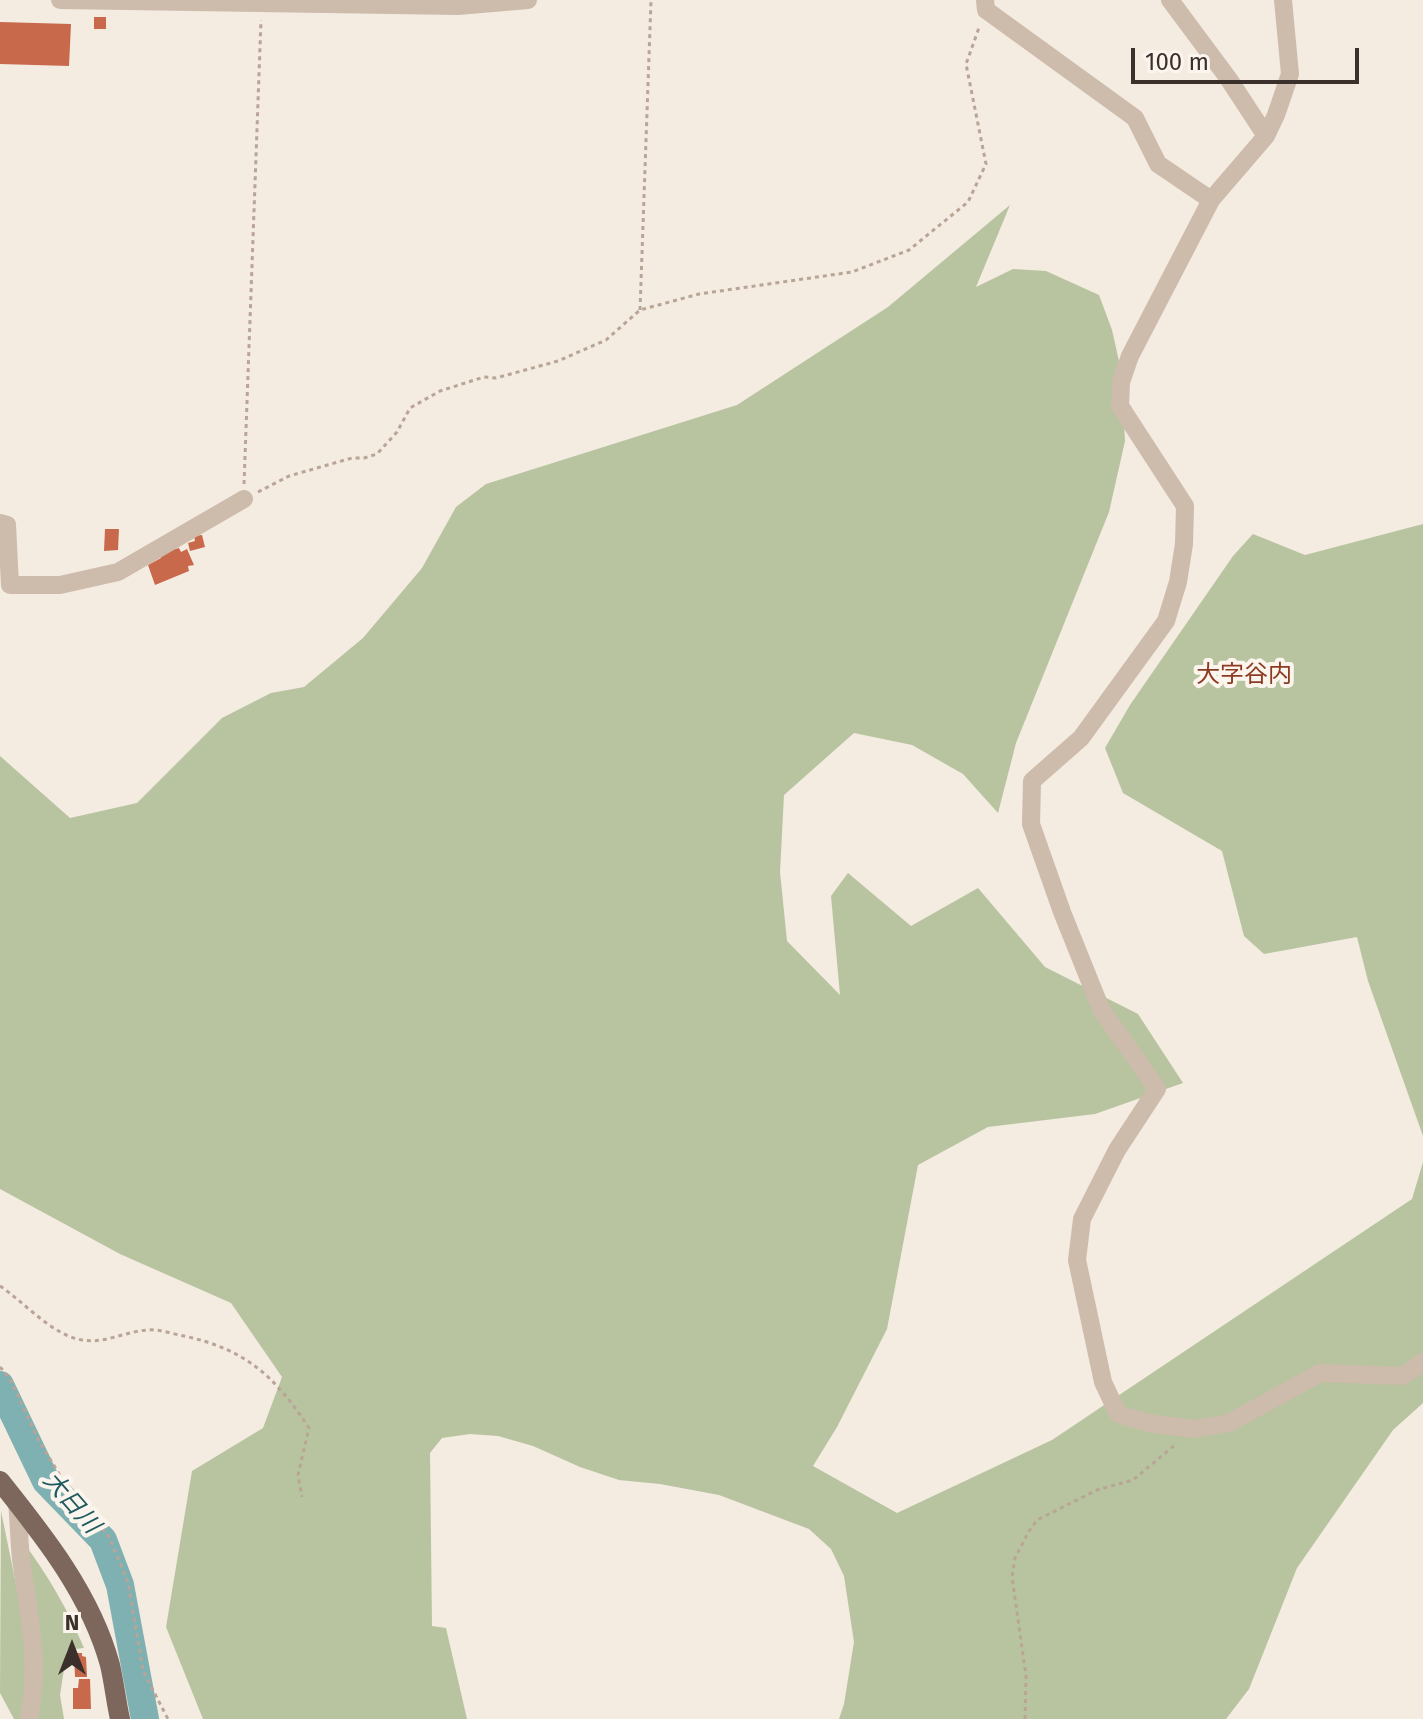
<!DOCTYPE html>
<meta charset="utf-8">
<style>
body{margin:0}
#map{position:relative;width:1423px;height:1719px;overflow:hidden;background:#f4ebe1;font-family:"Fira Sans",sans-serif}
canvas{display:block}
.north{position:absolute;left:32px;top:1607px;width:80px;height:80px;-webkit-text-stroke:6px #fbf5ee;paint-order:stroke;rotate:0deg;font-size:22px;font-weight:700;line-height:32px;text-align:center;color:#3b302b}
.north::after{content:'';display:block;margin:auto;width:28px;height:36px;background:#3b302b;clip-path:polygon(50% 0,100% 100%,50% 72%,0 100%)}
.scale{position:absolute;left:1131px;top:48px;width:228px;height:36px;box-sizing:border-box;border:4px solid #3b302b;border-top:0;padding-left:10px;font-size:24px;line-height:28px;white-space:nowrap;color:#3b302b;-webkit-text-stroke:6px #fbf5ee;paint-order:stroke}
</style>
<div id="map">
<canvas width="1423" height="1719"></canvas>
<div class="north">N</div>
<div class="scale">100 m</div>
</div>
<script>
const context = document.querySelector('canvas').getContext('2d');
context.lineJoin = 'round';
function paint(path, color) {
  context.fillStyle = color;
  context.fill(path, 'evenodd');
}
function trace(path, color, width, dash) {
  context.strokeStyle = color;
  context.lineWidth = width;
  context.lineCap = dash ? 'butt' : 'round';
  context.setLineDash(dash || []);
  context.stroke(path);
}
function label(font, color, halo, rows, align = 'center') {
  context.font = font + ' "Fira Sans","Noto Sans JP",sans-serif';
  context.lineWidth = 8;
  context.setLineDash([]);
  context.textBaseline = 'middle';
  context.strokeStyle = halo;
  context.fillStyle = color;
  for (const [text, x, y, turn = 0] of rows) {
    context.save();
    context.translate(x, y);
    context.rotate((+turn || 0) * Math.PI / 180);
    context.textAlign = isNaN(turn) ? turn : align;
    if (halo) context.strokeText(text, 0, 0);
    context.fillText(text, 0, 0);
    context.restore();
  }
}
const green = new Path2D(`
 M1010,205L976,287L1013,269L1046,271L1099,295L1112,330L1121,370L1125,441L1109,512L1016,743L998,813L963,774L912,745L854,733L784,795L780,872L787,941L840,995L831,896L848,873L911,926L978,888L1045,967L1138,1014L1183,1083L1095,1114L988,1127L918,1165L887,1329L837,1427L813,1466L897,1513L1052,1440L1412,1199L1423,1162V1403L1393,1430L1297,1568L1249,1689L1226,1719H839L844,1704L854,1642L844,1576L831,1549L809,1529L719,1495L660,1484L619,1480L580,1467L533,1446L498,1436L470,1434L442,1438L430,1453L432,1626L446,1628L467,1719H203L166,1627L192,1471L263,1428L282,1377L231,1303L120,1254L0,1189V756L70,818L137,803L222,718L271,693L304,687L363,638L422,568L456,507L486,484L737,405L888,307Z
 M1423,524V1136L1368,981L1357,937L1264,954L1244,936L1222,851L1123,793L1105,748L1130,705L1233,556L1253,534L1305,555Z
 M1,1511L27,1638L24,1719H14L0,1693Z
 M23,1542C48,1575 68,1610 84,1648L67,1650L60,1695L64,1719H35Z`);
const river = new Path2D(`
 M0,1385L46,1481L103,1540L120,1585L145,1719`);
const building = new Path2D(`
 M94,17H106V29H94Z
 M0,22L71,24L69,66L0,64Z
 M105,529H119L118,550L104,551Z
 M202,535L205,547L190,551L188,543L195,541L194,536Z
 M179,548L181,552L187,549L194,565L188,566L189,571L155,585L148,565L161,558L159,553Z
 M74,1653H82V1656L86,1657L87,1677H75Z
 M79,1679H90L91,1709H73V1688H78Z`);
const path = new Path2D(`
 M640,310L651,0
 M244,484L261,20
 M258,492L289,476L352,458H364L377,454L397,432L410,408L440,391L484,377L496,378L558,361L606,340L640,310L699,294L852,272L909,250L968,202L986,164L966,64L980,25
 M0,1286C24,1302 52,1335 82,1340C105,1344 126,1331 148,1330C160,1329 173,1334 184,1336C245,1349 275,1376 309,1428L298,1475L302,1497
 M0,1367L10,1379L38,1439L65,1484L109,1537L128,1582L143,1671L168,1719
 M1025,1719L1026,1676L1012,1577L1015,1558L1029,1531L1037,1520L1097,1490L1133,1480L1176,1444`);
const minor = new Path2D(`
 M60,0L458,6L528,0
 M985,0L986,10L1135,118L1158,164L1211,200
 M1170,0L1228,78L1266,136
 M1283,0L1290,74L1276,115L1266,136L1211,200L1130,356L1121,382L1120,406L1185,506L1184,544L1178,582L1166,621L1081,738L1032,781L1031,824L1062,912L1101,1009L1157,1089L1117,1150L1082,1219L1077,1260L1103,1382L1118,1414L1148,1423L1194,1429L1229,1423L1320,1373L1403,1376L1423,1362
 M0,523L7,525L10,585H60L118,572L244,499
 M17,1503C19,1521 19,1540 21,1559C29,1617 40,1659 29,1719`);
const primary = new Path2D(`
 M0,1481C44,1536 91,1595 110,1665C114,1682 116,1701 120,1719`);
const neighbourhoodNames = [
 ["大字谷内",1244,675]
];
const waterNames = [
 ["大日川",71,1503,49]
];
paint(green, '#b8c4a0');
trace(river, '#7fb0b2', 28);
paint(building, '#c8694b');
trace(path, '#b9a596', 3, [4, 4]);
trace(minor, '#cdbbac', 18);
trace(primary, '#7d675c', 20);
label('24px', '#8c3b22', '#fbf5ee', neighbourhoodNames);
label('italic 24px', '#1f5a5e', '#fbf5ee', waterNames);
</script>
